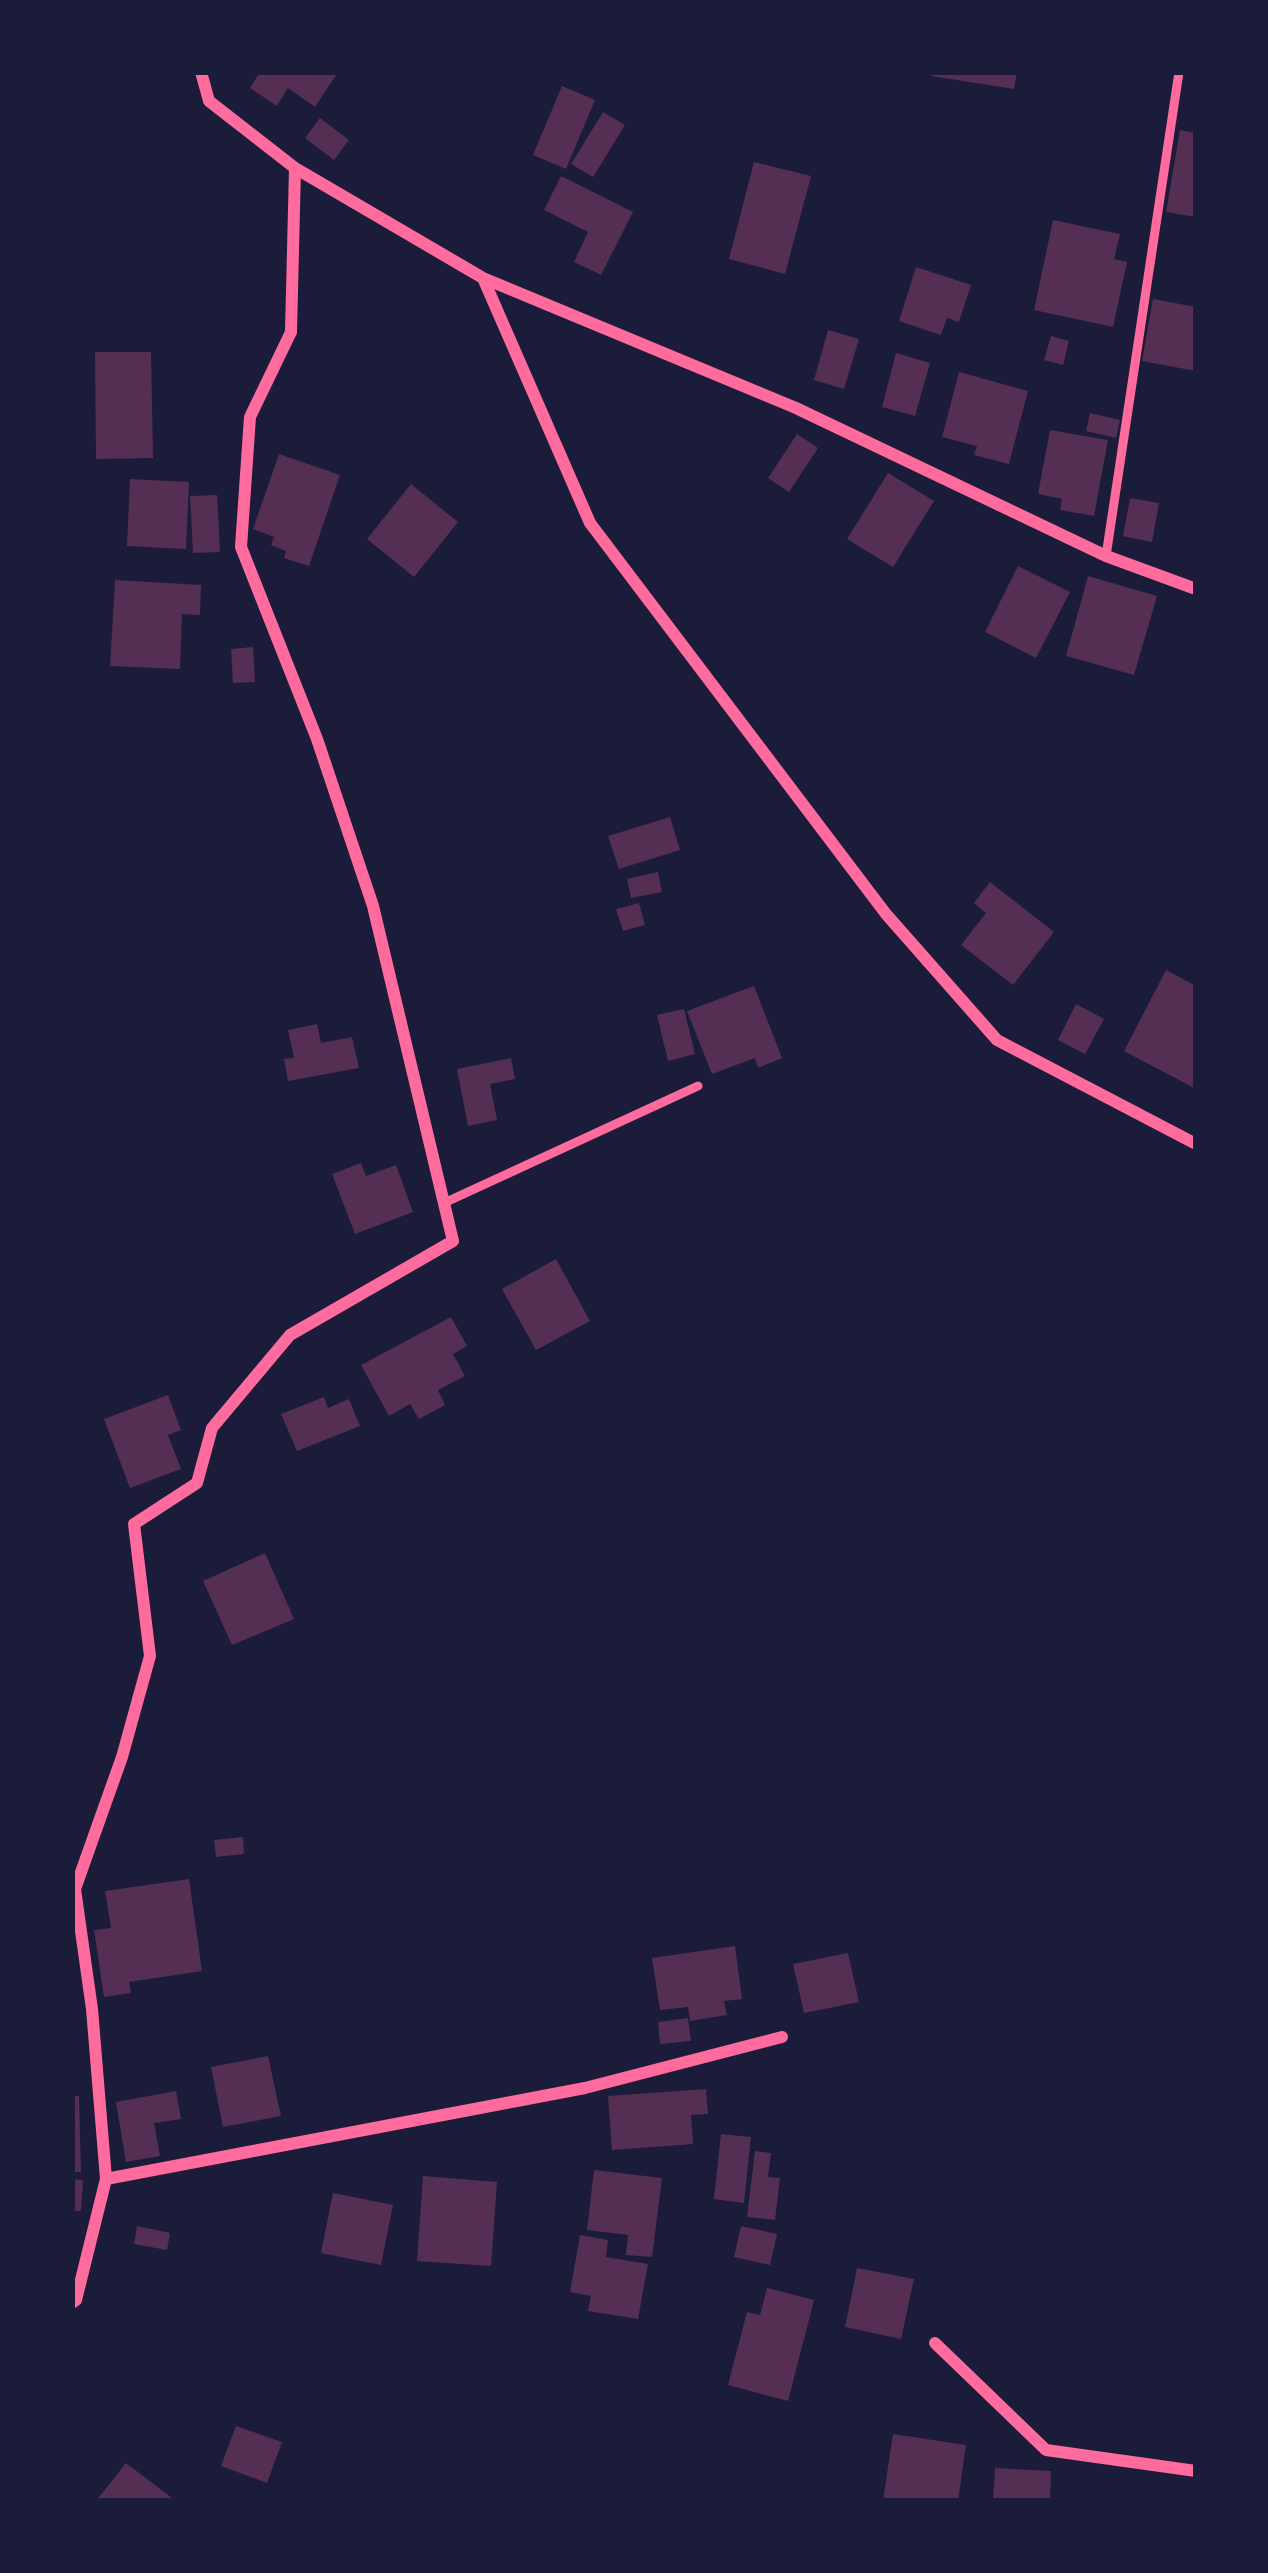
<!DOCTYPE html>
<style>
body{margin:0}
#map{position:relative;width:1268px;height:2573px;overflow:hidden;background:#1b1b3a;font-family:Rubik,sans-serif}
canvas{display:block}
.frame{position:absolute;inset:0;border:75px solid #1b1b3a;pointer-events:none}
</style>
<div id="map">
<canvas width="1268" height="2573"></canvas>
<div class="frame"></div>
</div>
<script>
const context = document.querySelector('canvas').getContext('2d');
context.lineJoin = 'round';
function paint(path, color) {
  context.fillStyle = color;
  context.fill(path, 'evenodd');
}
function trace(path, color, width, dash) {
  context.strokeStyle = color;
  context.lineWidth = width;
  context.lineCap = dash ? 'butt' : 'round';
  context.setLineDash(dash || []);
  context.stroke(path);
}
const building = new Path2D(`
 M260,72H338L315,107L288,88L277,106L250,88Z
 M931,72H1017L1014,89L931,76Z
 M562,86L595,100L566,169L533,155Z
 M603,112L625,125L593,177L571,164Z
 M320,118L349,140L334,160L305,138Z
 M1180,130L1196,133V217L1166,212Z
 M754,162L811,176L785,274L729,259Z
 M561,176L633,212L601,275L574,262L588,232L544,210Z
 M1053,220L1120,234L1114,259L1127,262L1113,327L1034,310Z
 M916,267L971,285L959,322L947,318L941,335L899,321Z
 M1153,299L1196,307V371L1142,361Z
 M828,330L859,339L844,389L814,380Z
 M1051,336L1069,341L1063,365L1044,360Z
 M95,352H151L153,458L96,459Z
 M896,353L930,363L915,416L882,407Z
 M959,372L1028,391L1009,464L974,455L977,446L942,437Z
 M1090,413L1120,420L1116,438L1086,431Z
 M1050,430L1108,440L1094,516L1060,510L1062,499L1038,494Z
 M797,434L818,448L789,492L768,478Z
 M279,454L340,475L309,566L284,558L286,551L271,545L274,537L253,529Z
 M888,473L934,501L893,567L847,539Z
 M130,479L189,482L186,549L127,546Z
 M411,484L458,522L414,577L367,539Z
 M217,495L220,552L193,553L190,496Z
 M1130,498L1159,503L1152,542L1123,536Z
 M1018,566L1070,592L1036,658L985,632Z
 M1088,576L1157,596L1134,675L1066,656Z
 M115,580L201,585L200,615L182,614L180,669L110,666Z
 M253,647L255,682L233,683L231,649Z
 M670,817L680,850L619,869L608,836Z
 M658,872L662,892L631,898L627,879Z
 M990,882L1054,932L1013,985L961,945L986,913L974,903Z
 M639,903L645,925L623,931L616,909Z
 M1166,970L1196,986V1089L1124,1051Z
 M754,986L782,1058L758,1068L755,1058L712,1074L687,1011Z
 M1076,1004L1104,1019L1085,1054L1058,1040Z
 M684,1009L695,1054L668,1061L657,1015Z
 M317,1024L321,1043L352,1037L359,1068L288,1081L284,1059L294,1058L288,1030Z
 M511,1058L515,1079L490,1084L497,1120L468,1126L457,1069Z
 M361,1163L366,1176L396,1165L413,1212L355,1234L332,1174Z
 M556,1259L590,1321L536,1350L502,1289Z
 M451,1317L467,1346L453,1354L465,1376L438,1390L445,1405L419,1419L410,1404L389,1416L361,1365Z
 M168,1395L181,1430L168,1435L181,1469L130,1488L104,1419Z
 M324,1397L328,1408L349,1399L360,1426L297,1451L281,1414Z
 M265,1553L294,1619L232,1645L203,1581Z
 M243,1837L244,1854L216,1857L214,1840Z
 M189,1879L202,1971L129,1982L131,1993L104,1997L94,1930L111,1928L105,1891Z
 M735,1946L742,1999L724,2001L727,2015L690,2021L688,2007L660,2010L652,1958Z
 M848,1953L859,2002L804,2013L793,1964Z
 M688,2018L691,2041L660,2044L658,2022Z
 M268,2056L281,2116L223,2127L211,2067Z
 M706,2089L708,2114L691,2115L693,2144L612,2150L608,2096Z
 M176,2091L181,2119L154,2123L160,2156L126,2162L116,2102Z
 M72,2096H79L81,2172H72Z
 M721,2134L751,2137L744,2203L714,2199Z
 M755,2151L771,2153L768,2177L780,2178L775,2220L747,2217Z
 M594,2170L662,2178L652,2257L626,2255L628,2235L587,2230Z
 M423,2176L497,2182L491,2266L417,2261Z
 M72,2179L83,2180L81,2211H72Z
 M333,2193L393,2205L381,2265L321,2253Z
 M137,2226L170,2233L167,2250L134,2244Z
 M741,2226L777,2234L770,2265L734,2257Z
 M580,2235L608,2240L606,2257L648,2264L638,2319L588,2311L591,2296L570,2292Z
 M857,2268L914,2279L901,2339L845,2327Z
 M767,2288L814,2300L788,2401L728,2385L747,2312L760,2315Z
 M236,2426L282,2442L267,2483L221,2466Z
 M893,2434L966,2445L958,2501H883Z
 M126,2463L172,2498L169,2501H96Z
 M995,2468L1051,2471L1050,2501H993Z`);
const service = new Path2D(`
 M1106,556L1179,72
 M444,1203L698,1086`);
const minor = new Path2D(`
 M201,72L209,101L295,168L483,278L796,408L1106,556L1196,589
 M483,278L590,523L886,914L997,1040L1196,1144
 M106,2179L585,2088L782,2037
 M72,2303L76,2300L106,2179L92,2009L75,1889L122,1757L150,1656L134,1524L197,1483L212,1428L290,1335L453,1241L373,906L317,739L241,547L250,417L291,332L295,168
 M935,2343L1046,2450L1196,2471`);
paint(building, '#542f53');
trace(service, '#ff6b9d', 9);
trace(minor, '#ff6b9d', 12);
</script>
